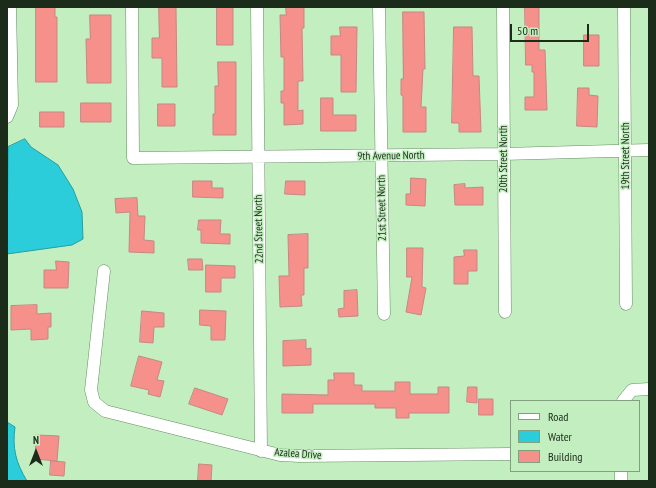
<!DOCTYPE html>
<style>
body{margin:0}
#map{position:relative;width:656px;height:488px;overflow:hidden;background:#c3eec0;font-family:"PT Sans Narrow",sans-serif}
canvas{display:block}
.frame{position:absolute;inset:0;border:8px solid #1b2c1a;pointer-events:none}
.legend{position:absolute;left:510px;top:400px;width:130px;height:72px;box-sizing:border-box;background:#c3eec0;border:1px solid #80a07e;margin:0;padding:5px 7px;list-style:none;font-size:12px;color:#1b2c1a}
.legend li{display:flex;align-items:center;gap:8px;height:20px}
.legend b{width:20px;border:1px solid #80a07e}
.north{position:absolute;left:16px;top:432px;width:40px;height:40px;-webkit-text-stroke:3px #c3eec0;paint-order:stroke;rotate:0deg;font-size:11px;font-weight:700;line-height:16px;text-align:center;color:#1b2c1a}
.north::after{content:'';display:block;margin:auto;width:14px;height:18px;background:#1b2c1a;clip-path:polygon(50% 0,100% 100%,50% 72%,0 100%)}
.scale{position:absolute;left:510px;top:24px;width:79px;height:18px;box-sizing:border-box;border:2px solid #1b2c1a;border-top:0;padding-left:5px;font-size:12px;line-height:14px;white-space:nowrap;color:#1b2c1a;-webkit-text-stroke:3px #c3eec0;paint-order:stroke}
</style>
<div id="map">
<canvas width="656" height="488"></canvas>
<div class="frame"></div>
<ul class="legend">
<li><b style="height:5px;background:#fff"></b>Road</li>
<li><b style="height:11px;background:#2acdd9"></b>Water</li>
<li><b style="height:11px;background:#f6908b"></b>Building</li>
</ul>
<div class="north">N</div>
<div class="scale">50 m</div>
</div>
<script>
const context = document.querySelector('canvas').getContext('2d');
context.lineJoin = 'round';
function paint(path, color) {
  context.fillStyle = color;
  context.fill(path, 'evenodd');
}
function trace(path, color, width, dash) {
  context.strokeStyle = color;
  context.lineWidth = width;
  context.lineCap = dash ? 'butt' : 'round';
  context.setLineDash(dash || []);
  context.stroke(path);
}
function label(font, color, halo, rows, align = 'center') {
  context.font = font + ' "PT Sans Narrow",sans-serif';
  context.lineWidth = 3;
  context.setLineDash([]);
  context.textBaseline = 'middle';
  context.strokeStyle = halo;
  context.fillStyle = color;
  for (const [text, x, y, turn = 0] of rows) {
    context.save();
    context.translate(x, y);
    context.rotate((+turn || 0) * Math.PI / 180);
    context.textAlign = isNaN(turn) ? turn : align;
    if (halo) context.strokeText(text, 0, 0);
    context.fillText(text, 0, 0);
    context.restore();
  }
}
const water = new Path2D(`
 M25,139L31,147L58,165L73,189L82,212L83,239L72,245L7,254L8,147Z
 M7,422L15,427C12,448 16,463 27,481H7Z`);
const building = new Path2D(`
 M36,7H55V17H57V82H36Z
 M159,7H176L177,87H162V58H152V38H159Z
 M217,7H233V45H217Z
 M286,7H304V28H302L303,81H298V111L303,110V124L284,125V103H281V91H284V57H281L280,15H286Z
 M525,7H539V50H545L547,110H525V97H534V72H532V65H526Z
 M403,12H424L425,69H423L421,107H426V132H403V96L401,95V79H403Z
 M90,15H111V83H87L86,39H90Z
 M340,27H357L356,92H341V55H331V36H340Z
 M454,27H472L473,76H479L481,132H459V123H452Z
 M584,35H599V66H584Z
 M218,62H236V135H213V114H215V86H218Z
 M578,88H589V95L598,96L597,127L577,126Z
 M321,98H333V115H356V131H321Z
 M81,103H111V122H81Z
 M158,104H175V126H158Z
 M40,112H64V127H40Z
 M411,178L426,179L425,206L406,205V194H410Z
 M193,181H212V188H223V198L193,197Z
 M286,181H305V195L285,194Z
 M465,184V188L483,187V205H455L454,185Z
 M137,198L138,216H145L144,240L154,241V253L129,252L130,212L116,213L115,199Z
 M199,220H221L220,234H230V244L201,243V230H198Z
 M308,234V268H304V295H301L302,306L280,307L279,276H289L288,235Z
 M407,248H423L422,287L426,288L421,315L406,312L412,277H407Z
 M464,250H477V271H468V284H454V257L464,256Z
 M188,259H202L203,270H189Z
 M56,261L69,262L68,288H44V270H56Z
 M206,265L235,266V278H221V292H206Z
 M357,290L358,316L339,317L338,309L344,308V291Z
 M37,305V314L51,313V327H48V339L31,340V329L11,330V306Z
 M200,310L226,311L225,340H211V326L200,325Z
 M142,311L164,313V327H154L153,343L140,342Z
 M306,340V349L311,348V365L283,366V341Z
 M139,356L162,362L157,380L164,381L160,397L148,394L149,390L131,386Z
 M334,373H354V385H362V391H395V382H410V394H438V387H449V413H409V418H396V408H375V404H313V413H282V394L328,395V380H334Z
 M468,387H477V403L467,402Z
 M195,388L228,399L222,415L189,404Z
 M479,399H493V415H479Z
 M37,435L59,436L57,461L35,459Z
 M51,461L65,462L64,476L50,475Z
 M199,464L212,465L211,481H198Z`);
const minor = new Path2D(`
 M132,7L133,158L503,154L649,150
 M257,7L261,451
 M379,7L384,314
 M503,7L505,312
 M624,7L626,304
 M7,117L12,105L10,7
 M104,271L91,390L94,402L105,411L280,455L300,456L511,454
 M623,401L632,390L649,389
 M621,471V481`);
const streetNames = [
 ["9th Avenue North",391,156,-1],
 ["19th Street North",626,156,-90],
 ["20th Street North",504,159,-90],
 ["21st Street North",382,208,-91],
 ["22nd Street North",259,229,-91],
 ["Azalea Drive",298,454,4]
];
paint(water, '#2acdd9');
trace(water, '#269da0', 1);
paint(building, '#f6908b');
trace(building, '#c58783', 1);
trace(minor, '#658d63', 13);
trace(minor, '#fff', 12);
label('11px', '#1b2c1a', '#c3eec0', streetNames);
</script>
